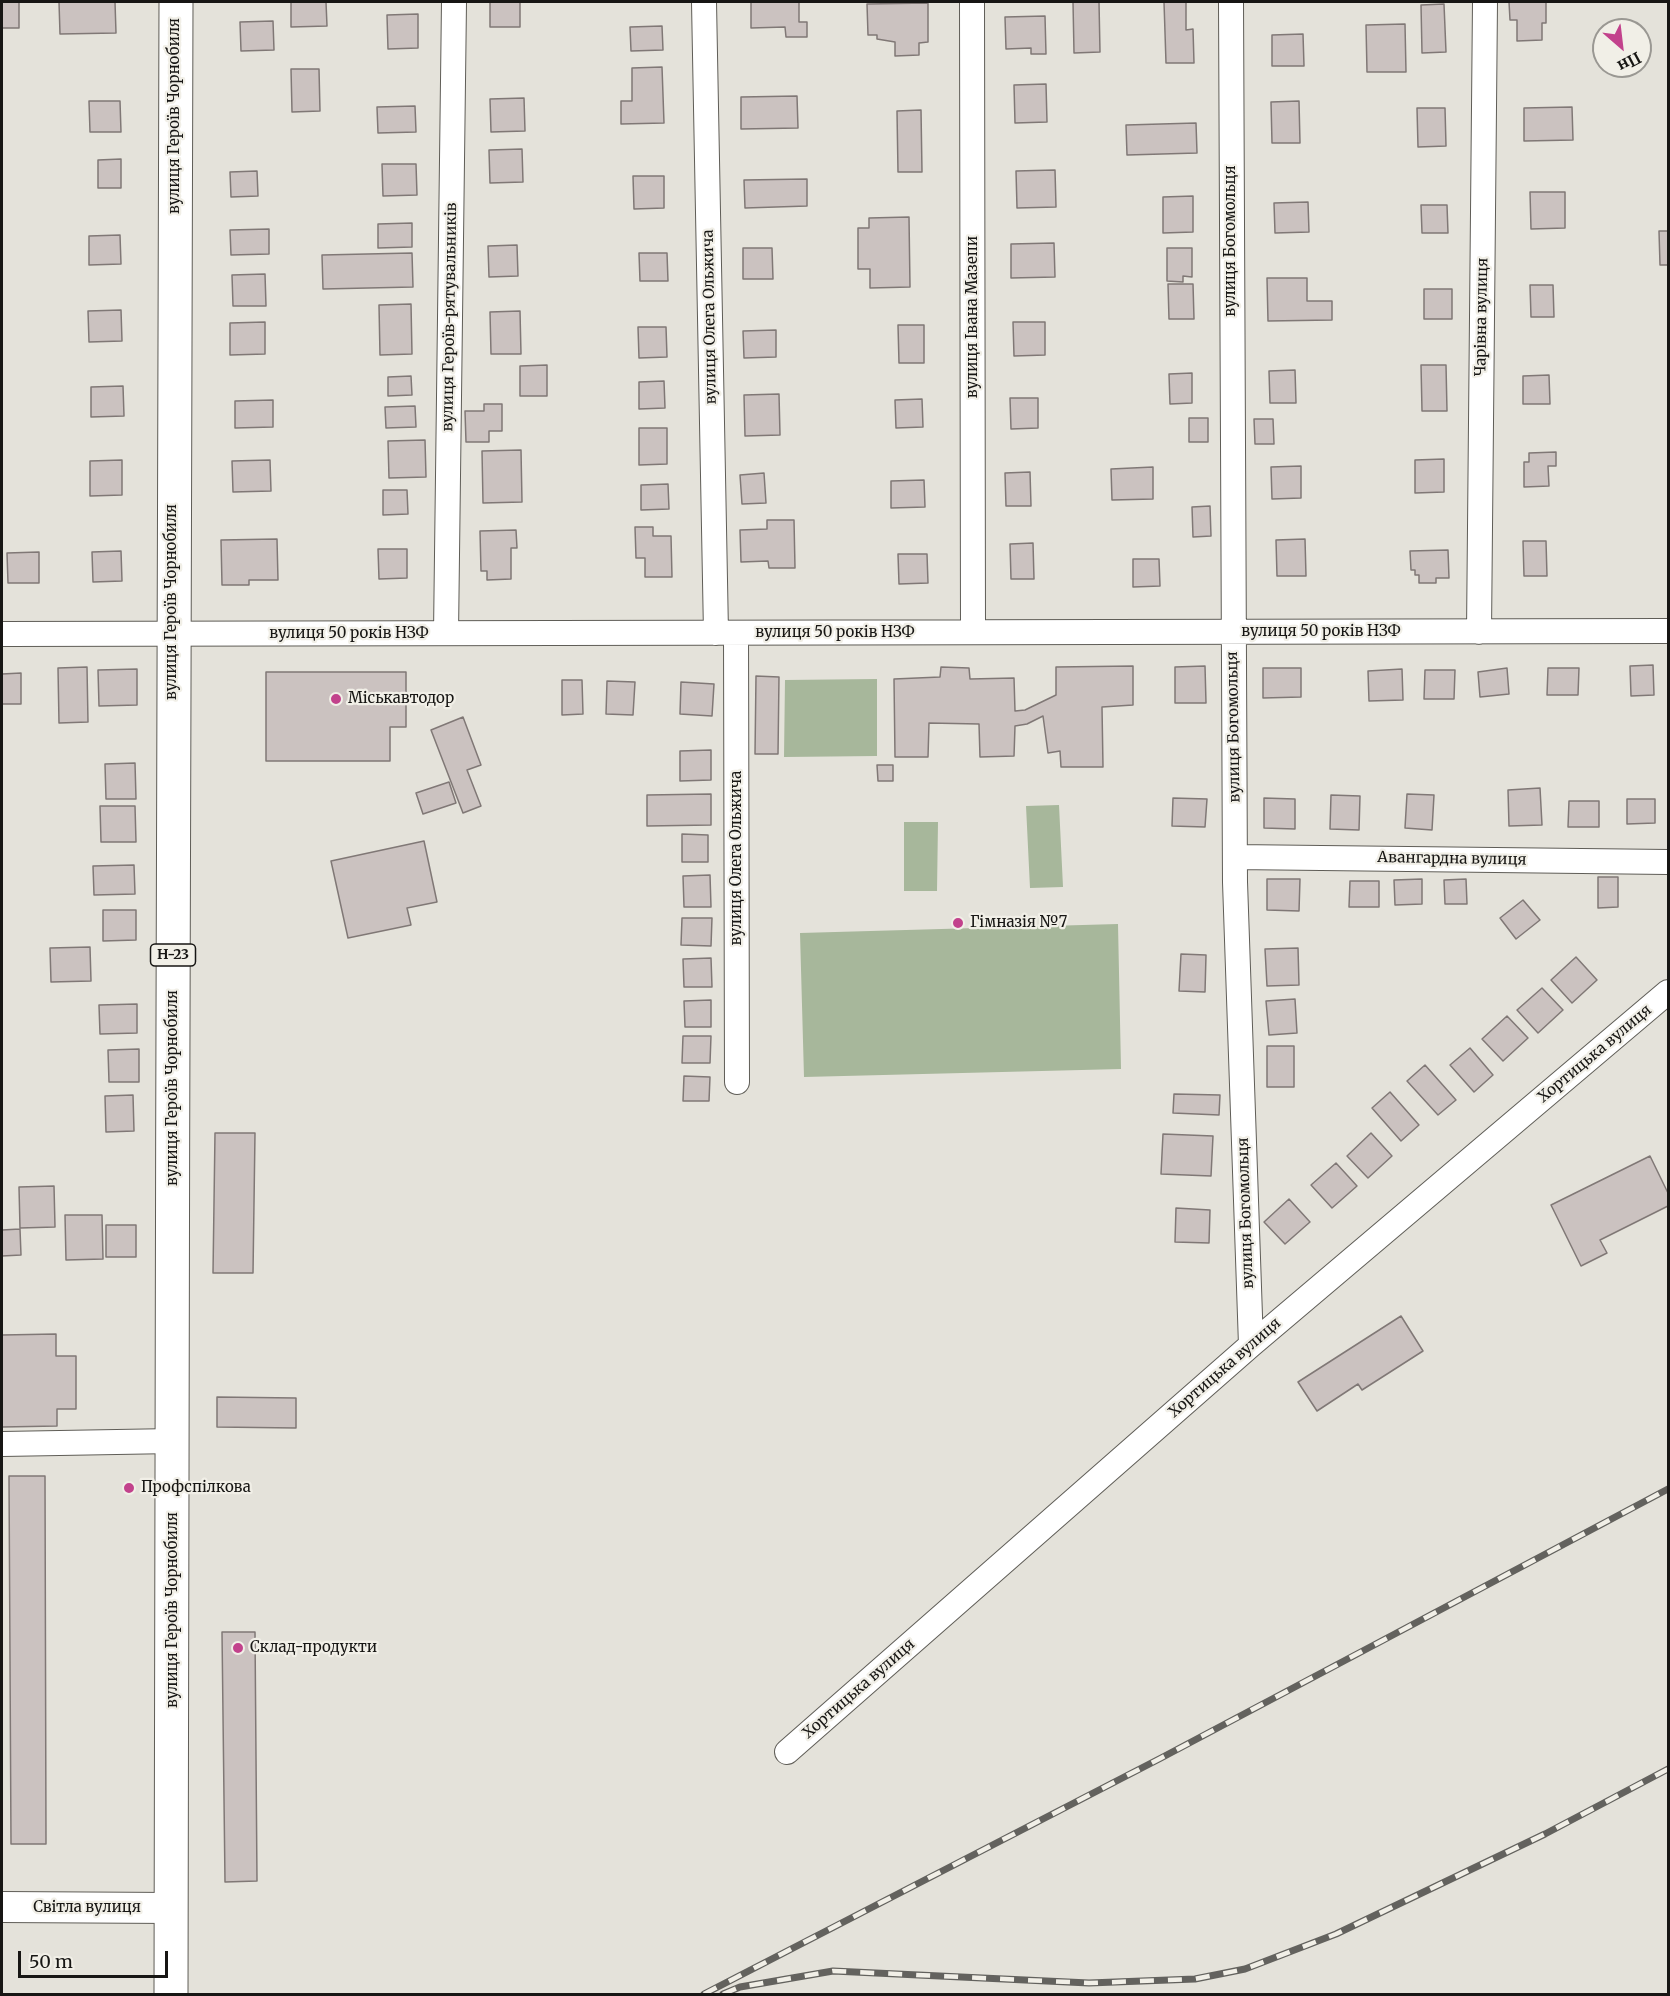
<!DOCTYPE html>
<meta charset="utf-8">
<style>
body{margin:0}
#map{position:relative;width:1670px;height:1996px;overflow:hidden;background:#e4e2da;font-family:Merriweather,serif}
canvas{display:block}
.frame{position:absolute;inset:0;border:3px solid #171614;pointer-events:none}
.north{position:absolute;left:1592px;top:18px;width:60px;height:60px;box-sizing:border-box;background:#f1efe7;border:2px solid #9a9893;border-radius:50%;rotate:152deg;font-size:16px;font-weight:700;line-height:24px;text-align:center;color:#171614}
.north::after{content:'';display:block;margin:auto;width:21px;height:27px;background:#c2428c;clip-path:polygon(50% 0,100% 100%,50% 72%,0 100%)}
.scale{position:absolute;left:18px;top:1951px;width:150px;height:27px;box-sizing:border-box;border:3px solid #171614;border-top:0;padding-left:8px;font-size:18px;line-height:21px;white-space:nowrap;color:#171614;-webkit-text-stroke:4px #f1efe7;paint-order:stroke}
</style>
<div id="map">
<canvas width="1670" height="1996"></canvas>
<div class="frame"></div>
<div class="north">Пн</div>
<div class="scale">50 m</div>
</div>
<script>
const context = document.querySelector('canvas').getContext('2d');
context.lineJoin = 'round';
function paint(path, color) {
  context.fillStyle = color;
  context.fill(path, 'evenodd');
}
function trace(path, color, width, dash) {
  context.strokeStyle = color;
  context.lineWidth = width;
  context.lineCap = dash ? 'butt' : 'round';
  context.setLineDash(dash || []);
  context.stroke(path);
}
function label(font, color, halo, rows, align = 'center') {
  context.font = font + ' Merriweather,serif';
  context.lineWidth = 4.5;
  context.setLineDash([]);
  context.textBaseline = 'middle';
  context.strokeStyle = halo;
  context.fillStyle = color;
  for (const [text, x, y, turn = 0] of rows) {
    context.save();
    context.translate(x, y);
    context.rotate((+turn || 0) * Math.PI / 180);
    context.textAlign = isNaN(turn) ? turn : align;
    if (halo) context.strokeText(text, 0, 0);
    context.fillText(text, 0, 0);
    context.restore();
  }
}
const green = new Path2D(`
 M877,679V756L784,757L785,680Z
 M1059,805L1063,887L1030,888L1026,806Z
 M904,822H938L937,891H904Z
 M1118,924L1121,1069L804,1077L800,933Z`);
const building = new Path2D(`
 M2,2H19V28H2Z
 M59,2H115L116,33L60,34Z
 M291,2H326L327,26L291,27Z
 M490,2H520V27H490Z
 M751,2H799V22H807V37H786L785,27L751,28Z
 M1073,2H1099L1100,52L1074,53Z
 M1164,2H1186V30L1193,29L1194,63H1166Z
 M1509,2H1546V23H1542V40L1517,41V20H1510Z
 M928,3V42L919,43V55L895,56V42L877,39V35H868L867,4Z
 M1444,4L1446,52L1422,53L1421,5Z
 M418,14V48L388,49L387,15Z
 M1045,16L1046,54H1031V48L1006,49L1005,17Z
 M273,21L274,50L241,51L240,22Z
 M1405,24L1406,72H1367L1366,25Z
 M662,26L663,50L631,51L630,27Z
 M1303,34L1304,66H1272V35Z
 M662,67L664,123L621,124V101H632V68Z
 M291,69H319L320,111L292,112Z
 M1046,84L1047,122L1015,123L1014,85Z
 M797,96L798,128L741,129V97Z
 M524,98L525,131L491,132L490,99Z
 M89,101H120L121,132H90Z
 M1299,101L1300,143H1272L1271,102Z
 M415,106L416,132L378,133L377,107Z
 M1572,107L1573,140L1524,141V108Z
 M1417,108H1445L1446,146L1418,147Z
 M921,110L922,172H898L897,111Z
 M1196,123L1197,153L1127,155L1126,125Z
 M522,149L523,182L490,183L489,150Z
 M121,159V188H98V160Z
 M382,164H416L417,195L383,196Z
 M1055,170L1056,207L1017,208L1016,171Z
 M257,171L258,196L231,197L230,172Z
 M633,176H664V208L634,209Z
 M807,179V206L745,208L744,180Z
 M1530,192H1565V228L1531,229Z
 M1193,196V232L1163,233V197Z
 M1308,202L1309,232L1275,233L1274,203Z
 M1421,205H1447L1448,233H1422Z
 M909,217L910,287L870,288V269H858V228H869V218Z
 M412,223V247L378,248V224Z
 M269,229V254L231,255L230,230Z
 M1659,231H1668V265H1660Z
 M120,235L121,264L89,265V236Z
 M1054,243L1055,277L1011,278V244Z
 M517,245L518,276L489,277L488,246Z
 M743,248H772L773,279H743Z
 M1167,248H1192V277L1183,276V282L1167,281Z
 M412,253L413,287L323,289L322,255Z
 M639,253H667L668,281H640Z
 M265,274L266,306H233L232,275Z
 M1267,278H1307V301H1332V320L1268,321Z
 M1168,284H1193L1194,319H1169Z
 M1530,285H1553L1554,317H1531Z
 M1424,289H1452V319H1424Z
 M411,304L412,354L380,355L379,305Z
 M121,310L122,341L89,342L88,311Z
 M520,311L521,354H491L490,312Z
 M265,322V354L230,355V323Z
 M1013,322H1045V355L1014,356Z
 M898,325H924V363H899Z
 M638,327H666L667,357L639,358Z
 M776,330V357L744,358L743,331Z
 M547,365V396H520V366Z
 M1421,365H1446L1447,411H1422Z
 M1295,370L1296,403H1270L1269,371Z
 M1192,373V403L1170,404L1169,374Z
 M1549,375L1550,404H1523V376Z
 M411,376L412,395L388,396V377Z
 M664,381L665,408L639,409V382Z
 M123,386L124,416L91,417V387Z
 M779,394L780,435L745,436L744,395Z
 M1010,398H1038V428L1011,429Z
 M922,399L923,427L896,428L895,400Z
 M273,400V427L235,428V401Z
 M484,404H502V431H489V442H466L465,411H484Z
 M415,406L416,427L386,428L385,407Z
 M1189,418H1208V442H1189Z
 M1254,419H1273L1274,444H1255Z
 M639,428H667V464L639,465Z
 M425,440L426,477L389,478L388,441Z
 M521,450L522,502L483,503L482,451Z
 M1556,452V466H1548L1549,486L1524,487V462H1529V453Z
 M1444,459V492L1415,493V460Z
 M122,460V495L90,496V461Z
 M270,460L271,491L233,492L232,461Z
 M1301,466V498L1272,499L1271,467Z
 M1153,467V499L1112,500L1111,469Z
 M1030,472L1031,506H1006L1005,473Z
 M764,473L766,503L742,504L740,475Z
 M924,480L925,507L891,508V481Z
 M668,484L669,509L641,510V485Z
 M383,490H407L408,514L383,515Z
 M1210,506L1211,536L1193,537L1192,507Z
 M767,520H794L795,568H769L768,561L741,562L740,530L767,529Z
 M635,527H653V536H671L672,577H645V558H636Z
 M516,530L517,548H511V579L487,580V571H481L480,531Z
 M277,539L278,580H249V585H222L221,540Z
 M1305,539L1306,576H1277L1276,540Z
 M1523,541H1546L1547,576H1524Z
 M1033,543L1034,579H1011L1010,544Z
 M378,549H407V578L379,579Z
 M1448,550L1449,578H1436V583H1419V575H1415V570H1411L1410,551Z
 M121,551L122,581L93,582L92,552Z
 M39,552V583H8L7,553Z
 M898,554H927L928,583L899,584Z
 M1133,559H1159L1160,586L1133,587Z
 M1653,665L1654,695L1631,696L1630,666Z
 M1133,666V705L1102,707L1103,767H1061L1060,751L1048,753L1043,716L1027,724L1015,726L1014,756L980,757L979,724L929,723L928,757H895L894,679L940,677L941,667L969,668L970,679L1014,678L1015,711L1025,710L1056,695V667Z
 M1205,666L1206,703H1175V667Z
 M87,667L88,722L59,723L58,668Z
 M1263,668H1301V697L1263,698Z
 M1507,668L1509,694L1480,697L1478,672Z
 M1548,668H1579L1578,695H1547Z
 M137,669V705L99,706L98,670Z
 M1402,669L1403,700L1369,701L1368,671Z
 M1425,670H1455L1454,699H1424Z
 M266,672H406V727H390V761H266Z
 M21,673V704H2V674Z
 M756,676L779,677L778,754H755Z
 M562,680H582L583,714L562,715Z
 M607,681L635,682L633,715L606,714Z
 M681,682L714,684L712,716L680,714Z
 M463,717L481,765L467,770L481,806L463,813L431,730Z
 M711,750V780L680,781V751Z
 M135,763L136,799H106L105,764Z
 M877,765H893V781H878Z
 M449,782L456,803L423,814L416,793Z
 M1540,788L1542,825L1509,826L1508,790Z
 M711,794V825L647,826V795Z
 M1407,794L1434,795L1432,830L1405,828Z
 M1331,795L1360,796L1359,830L1330,829Z
 M1173,798L1207,799L1205,827L1172,826Z
 M1264,798L1295,799V829L1264,828Z
 M1627,799H1655V823L1627,824Z
 M1569,801H1599V827H1568Z
 M100,806H135L136,842H101Z
 M682,834L708,835V862H682Z
 M424,841L437,902L407,908L411,925L348,938L331,861Z
 M134,865L135,894L94,895L93,866Z
 M710,875L711,907H684L683,876Z
 M1598,877H1618V907L1598,908Z
 M1267,879H1300L1299,911L1267,910Z
 M1422,879V904L1395,905L1394,880Z
 M1466,879L1467,904H1445L1444,880Z
 M1350,881H1379V907H1349Z
 M1523,900L1540,920L1516,939L1500,918Z
 M103,910H136V940L103,941Z
 M682,918H712L711,946L681,945Z
 M90,947L91,981L51,982L50,948Z
 M1298,948L1299,985L1267,986L1265,949Z
 M1181,954L1206,955L1205,992L1179,991Z
 M1576,957L1597,980L1572,1003L1551,980Z
 M711,958L712,987H684L683,959Z
 M1542,988L1563,1010L1538,1033L1517,1010Z
 M1295,999L1297,1033L1269,1035L1266,1001Z
 M711,1000V1027H685L684,1001Z
 M137,1004V1033L100,1034L99,1005Z
 M1507,1016L1528,1038L1503,1061L1482,1039Z
 M683,1036H711L710,1063H682Z
 M1267,1046H1294V1087H1267Z
 M1470,1048L1493,1075L1474,1092L1450,1065Z
 M139,1049V1082H109L108,1050Z
 M1425,1065L1456,1100L1438,1115L1407,1081Z
 M684,1076L710,1077L709,1101H683Z
 M1390,1092L1419,1125L1401,1141L1372,1108Z
 M1174,1094L1220,1095L1219,1115L1173,1113Z
 M133,1095L134,1131L106,1132L105,1096Z
 M215,1133H255L253,1273H213Z
 M1371,1133L1392,1156L1368,1178L1347,1156Z
 M1163,1134L1213,1136L1211,1176L1161,1174Z
 M1650,1156L1668,1193V1206L1600,1240L1607,1253L1581,1266L1551,1205Z
 M1336,1163L1357,1186L1332,1208L1311,1185Z
 M54,1186L55,1227L20,1228L19,1187Z
 M1289,1199L1310,1222L1285,1244L1264,1222Z
 M1176,1208L1210,1210L1209,1243L1175,1242Z
 M65,1215H102L103,1259L66,1260Z
 M106,1225H136V1257H106Z
 M20,1229L21,1255L2,1256V1230Z
 M1401,1316L1423,1351L1362,1390L1358,1384L1317,1411L1298,1382Z
 M56,1334V1356H76V1409H57V1426L2,1427V1335Z
 M217,1397L296,1398V1428L217,1427Z
 M9,1476H45L46,1844H11Z
 M222,1632H255L257,1881L225,1882Z`);
const minor = new Path2D(`
 M704,2L716,633
 M972,2L973,632
 M1231,2L1235,882L1251,1345
 M1479,632L1485,2
 M446,633L454,2
 M736,633L737,1082
 M2,634L1668,631
 M1235,857L1668,862
 M2,1444L174,1441
 M787,1752L1251,1345L1668,992`);
const tertiary = new Path2D(`
 M2,1907L172,1908`);
const primary = new Path2D(`
 M171,1994C174,1330 171,666 176,2`);
const rail = new Path2D(`
 M704,1994L1161,1758L1668,1489
 M723,1994L740,1987L833,1971L1089,1983L1195,1979L1245,1969L1336,1934L1545,1834L1668,1769`);
const markers = [
 [336,699,6,"#c2428c"],
 [958,923,6,"#c2428c"],
 [129,1488,6,"#c2428c"],
 [238,1648,6,"#c2428c"]
];
const shields = [
 [173,955,45]
];
const shieldNames = [
 ["Н-23",173,955]
];
const streetNames = [
 ["вулиця Героїв Чорнобиля",175,116,-90],
 ["вулиця Богомольця",1231,241,-90],
 ["вулиця Героїв-рятувальників",450,317,-89],
 ["вулиця Олега Ольжича",710,317,-91],
 ["вулиця Івана Мазепи",973,317,-90],
 ["Чарівна вулиця",1482,317,-89],
 ["вулиця Героїв Чорнобиля",172,602,-90],
 ["вулиця 50 років НЗФ",1321,632],
 ["вулиця 50 років НЗФ",835,633],
 ["вулиця 50 років НЗФ",349,634],
 ["вулиця Богомольця",1234,727,-91],
 ["вулиця Олега Ольжича",737,858,-90],
 ["Авангардна вулиця",1452,859,1],
 ["Хортицька вулиця",1595,1054,-40],
 ["вулиця Героїв Чорнобиля",173,1088,-90],
 ["вулиця Богомольця",1246,1213,-92],
 ["Хортицька вулиця",1225,1368,-41],
 ["вулиця Героїв Чорнобиля",173,1610,-90],
 ["Хортицька вулиця",859,1689,-41],
 ["Світла вулиця",87,1908]
];
const poiNames = [
 ["Міськавтодор",348,699],
 ["Гімназія №7",970,923],
 ["Профспілкова",141,1488],
 ["Склад-продукти",250,1648]
];
paint(green, '#a7b79b');
paint(building, '#cbc2c0');
trace(building, '#807876', 1.5);
trace(minor, '#5f5d57', 26);
trace(tertiary, '#5f5d57', 32);
trace(primary, '#5f5d57', 35);
trace(minor, '#fff', 24);
trace(tertiary, '#fff', 30);
trace(primary, '#fff', 33);
trace(rail, '#63625e', 7);
trace(rail, '#f1efe7', 4.5, [14]);
for (const [x, y, r, color] of markers) {
  const dot = new Path2D();
  dot.arc(x, y, r, 0, 2 * Math.PI);
  context.fillStyle = color;
  context.fill(dot);
  trace(dot, '#f1efe7', 2);
}
for (const [x, y, w] of shields) {
  const box = new Path2D();
  box.roundRect(x - w / 2, y - 11, w, 22, 4.5);
  context.fillStyle = '#f1efe7';
  context.fill(box);
  trace(box, '#171614', 1.5);
}
label('bold 14px', '#171614', null, shieldNames);
label('15px', '#171614', '#f1efe7', streetNames);
label('15px', '#171614', '#f1efe7', poiNames, 'left');
</script>
